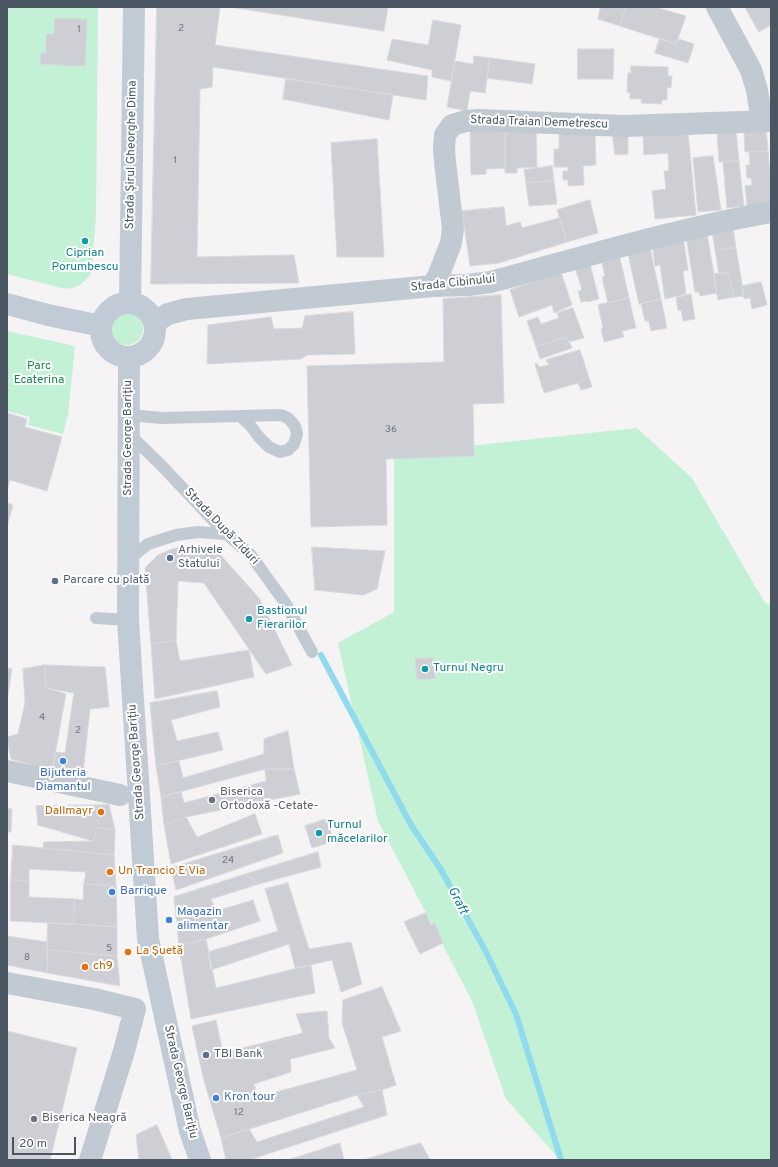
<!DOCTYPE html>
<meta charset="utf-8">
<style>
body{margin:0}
#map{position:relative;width:778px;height:1167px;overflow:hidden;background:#f5f3f3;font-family:Overpass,sans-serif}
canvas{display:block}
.frame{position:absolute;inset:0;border:8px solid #4a5661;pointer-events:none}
.scale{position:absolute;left:12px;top:1137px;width:64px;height:18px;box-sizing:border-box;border:2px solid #4a5661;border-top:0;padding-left:5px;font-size:12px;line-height:14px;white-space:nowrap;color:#4a5661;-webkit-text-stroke:3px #fff;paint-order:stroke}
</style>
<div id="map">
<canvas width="778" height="1167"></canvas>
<div class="frame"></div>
<div class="scale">20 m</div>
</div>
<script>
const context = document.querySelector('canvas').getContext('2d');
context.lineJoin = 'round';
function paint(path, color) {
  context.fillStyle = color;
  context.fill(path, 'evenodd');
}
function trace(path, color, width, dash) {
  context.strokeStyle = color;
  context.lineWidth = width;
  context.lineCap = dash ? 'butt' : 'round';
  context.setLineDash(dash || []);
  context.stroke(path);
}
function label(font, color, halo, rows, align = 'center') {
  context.font = font + ' Overpass,sans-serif';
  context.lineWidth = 4;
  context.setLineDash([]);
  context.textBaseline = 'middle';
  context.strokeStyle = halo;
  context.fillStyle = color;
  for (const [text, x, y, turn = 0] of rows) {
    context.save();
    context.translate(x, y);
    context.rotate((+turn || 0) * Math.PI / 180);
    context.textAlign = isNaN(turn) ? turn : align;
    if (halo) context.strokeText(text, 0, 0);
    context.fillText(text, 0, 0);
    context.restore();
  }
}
const green = new Path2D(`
 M7,7H98L96,217L91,274C81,285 76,290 61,288L7,274Z
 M111 329a16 16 0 1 1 32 0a16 16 0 1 1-32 0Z
 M7,331L75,346L68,415L63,434L28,425L30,417L7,411Z
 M637,428L692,478L765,603L771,605V1160H560L506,1099L472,1001L378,821L338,643L394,612V454Z`);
const stream = new Path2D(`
 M321,655L411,825L440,868L486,952L516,1014L561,1160`);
const building = new Path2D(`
 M157,7H220L215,45L428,76L426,100L213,67L212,87L200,89L197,257L294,255L299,283L151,284Z
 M230,7H388L384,31Z
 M601,7H626L620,26L598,19Z
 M626,7H655L686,16L676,44L620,26Z
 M745,7H771V25L759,32Z
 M55,18L87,19L85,66L40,64L41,53H46V34H54Z
 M433,20L461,25L451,81L432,77V70L387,60L392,39L428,45Z
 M660,38L676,44L679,39L694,44L688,63L655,53Z
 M578,49H614L613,79H578Z
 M474,56L490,58L485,93L470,91L467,111L447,107L455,61L473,64Z
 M490,58L535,64L532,84L487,78Z
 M631,66L668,67V76H672L671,88L667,87V100H662L661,104L641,103L642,99H630V93L627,92L628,73H631Z
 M286,79L393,95L389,120L283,99Z
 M766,127L768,151L745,152L744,129Z
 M536,128L537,167L517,168V173H505V129Z
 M505,129V168L486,169V174L471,175L470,130Z
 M736,131L739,161L719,162L717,132Z
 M628,132V154L615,155L612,133Z
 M688,132L696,215L655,219L652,191L666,189L664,171H669L668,153L644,155L643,136Z
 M595,133L596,165L583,166L584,185L568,186V180H563V171H568V167H554V149H559V134Z
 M377,139L384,257H337L331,143Z
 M768,151L771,186V205L747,206L745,186L752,185L751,178H747L746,165H750L749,152Z
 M713,156L721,210L698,212L693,158Z
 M739,161L744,206L727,208L723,162Z
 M552,166L554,181L526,183L524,170Z
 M554,181L557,204L529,206L526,183Z
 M590,200L598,233L567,242L557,210Z
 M504,207L506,226L520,222L522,228L559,218L567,242L499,263L470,266L462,211Z
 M733,228L736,248L715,250L712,231Z
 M707,233L717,293L700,296L699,292H695L686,236Z
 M683,237L688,270L683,271L686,294L665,299L660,265L655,266L652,241Z
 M649,244L661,299L639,304L627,249Z
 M736,248L744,296L734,297L728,273L719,274L715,250Z
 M619,254L629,298L608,303L602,277L605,276L601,259Z
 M590,264L599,299L587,302L586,301L581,302L578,291L582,290L575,267Z
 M561,272L572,305L554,313L552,305L519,317L510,290Z
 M728,273L734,297L718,300L713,274Z
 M761,282L767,305L752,309L750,298L744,299L742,286Z
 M691,294L695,319L683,321L681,310L678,311L676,298Z
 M501,295L504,403L473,404L474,456L386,459L387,525L311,527L307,366L444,362L443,299Z
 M629,298L636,328L622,331L624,337L604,342L601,329L603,328L598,305Z
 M661,299L667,328L651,331L649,321H645L641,304Z
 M573,308L584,338L569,342L567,337L536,347L527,321L538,317L541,324L559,318L557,313Z
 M353,312L355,354L307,355L301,359L207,364L208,325L271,317L274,329L302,328L305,316Z
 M567,337L572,348L540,359L536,347Z
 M580,350L592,387L581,390L578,383L544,393L535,364L537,363L539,367L549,365L546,360Z
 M7,413L27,419L25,427L62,437L47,491L10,480L7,491Z
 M7,503L13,505L7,527Z
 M187,546L218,552L259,598L292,665L266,674L204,583L178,581L176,641L151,644L145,568L158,555L172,549Z
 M312,547L385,551L377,589L363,595L315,590Z
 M176,641L180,661L249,650L254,677L155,699L151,644Z
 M433,658L435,678L417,680L415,659Z
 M45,665L46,688L66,694L52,771L11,759L7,740V737L18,734L25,703L23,669Z
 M45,665L105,667L109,707L90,709L83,773L52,771L56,752L65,753L74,693L46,688Z
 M7,668L12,669L7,700Z
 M217,691L220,707L171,720L177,741L218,732L223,750L156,766L150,703Z
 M288,731L294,769H265L161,797L156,766L179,761L183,778L264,754V739Z
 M265,769H294L300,794L186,817L164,825L161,797L181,791L184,803L266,781Z
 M109,805L115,830L97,828L93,841L38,825L36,806Z
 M7,808L12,809L11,832H7Z
 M255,814L262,834L171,864L164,825L186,817L197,837Z
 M326,819L334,841L312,848L305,826Z
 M97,828L115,830L114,855L43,848L44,842L93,841Z
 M278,835L283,853L176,890L171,868Z
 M13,845L114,855L116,886L84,884L86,872L29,869V881L11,880Z
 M318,852L321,867L259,884L246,874Z
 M246,874L259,884L211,899L216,911L253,900L260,921L206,939L179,946L174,897Z
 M11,880L29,881V897L75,899L73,924L11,921Z
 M288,883L309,949L351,942L362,984L341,992L332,960L295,968L289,944L211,970L208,952L278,931L265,889Z
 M84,884L116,886L117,927L73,924L75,899L83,900Z
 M426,913L431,925L435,923L443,943L420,954L404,922Z
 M48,923L117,927V956L47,950Z
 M7,936L47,942L48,973L7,965Z
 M206,939L216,988L311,965L315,993L191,1019L179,946Z
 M47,950L117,956L120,986L48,973Z
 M382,987L401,1031L382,1037L396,1085L382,1090L357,1095L221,1138L203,1077L192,1026L216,1020L223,1053L303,1033L296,1014L327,1011L329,1038L335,1048L290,1059L291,1072L254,1084L258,1097L357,1070L342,1023L343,1000Z
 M7,1031L77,1048L50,1160H7Z
 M382,1090L387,1115L249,1160H226L221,1138L249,1129L257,1142L364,1107L357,1095Z
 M157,1125L172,1160H139L136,1135Z
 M340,1143L344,1160H288L319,1150Z
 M421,1143L430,1160H363Z`);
const lane = new Path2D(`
 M129,415L162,418L240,416L281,415L288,418L295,426L297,434L294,444L288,450L280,452L269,447L259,437L250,425L240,416
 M129,434L161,465L226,534L250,554L286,604L312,652
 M129,559L148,544L176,535L198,532L226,534
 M96,618L128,620`);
const street = new Path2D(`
 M717,7L751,70L757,90L762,122
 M433,286L439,274L451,243L453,229L445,162L444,149L445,135L452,125L466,121L479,120L624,126L771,121
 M154,323L168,314L187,309L433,286L468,285L491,282C584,257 676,229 771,212
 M7,771L120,795
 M7,983L94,999L135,1009L124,1051L90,1160`);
const secondary = new Path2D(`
 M130,303L134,7
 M101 330a27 27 0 1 1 54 0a27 27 0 1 1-54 0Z
 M7,304L48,315L101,326
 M129,357L128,620L148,939L190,1131L200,1160`);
const markers = [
 [85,241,4,"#0f9aa8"],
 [170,558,4,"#5c6f8a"],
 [55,581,4,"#5c6f8a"],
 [249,619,4,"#0f9aa8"],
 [425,669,4,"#0f9aa8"],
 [63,761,4,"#3f7fe0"],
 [212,800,4,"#6b7280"],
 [101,812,4,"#e8710a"],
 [319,833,4,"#0f9aa8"],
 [110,872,4,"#e8710a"],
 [112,892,4,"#3f7fe0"],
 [169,920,4,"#3f7fe0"],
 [128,952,4,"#e8710a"],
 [85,967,4,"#e8710a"],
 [206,1055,4,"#5c6f8a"],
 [216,1098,4,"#3f7fe0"],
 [34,1119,4,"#6b7280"]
];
const numberNames = [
 ["2",181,29],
 ["1",79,30],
 ["1",175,161],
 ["36",391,430],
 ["4",42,718],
 ["2",78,731],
 ["24",228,861],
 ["5",109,949],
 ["8",27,958],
 ["12",239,1113]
];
const streetNames = [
 ["Strada Traian Demetrescu",539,123,2],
 ["Strada Șirul Gheorghe Dima",132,155,-89],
 ["Strada Cibinului",453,284,-6],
 ["Strada George Barițiu",129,438,-90],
 ["Strada După Ziduri",221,527,46],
 ["Strada George Barițiu",137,762,-94],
 ["Strada George Barițiu",180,1082,77]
];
const cultureNames = [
 ["Ciprian",85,254,"center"],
 ["Porumbescu",85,268,"center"],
 ["Bastionul",257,612],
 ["Fierarilor",257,626],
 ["Turnul Negru",433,669],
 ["Turnul",327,826],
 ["măcelarilor",327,840]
];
const parkNames = [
 ["Parc",39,367],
 ["Ecaterina",39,381]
];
const serviceNames = [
 ["Arhivele",178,551],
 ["Statului",178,565],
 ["Parcare cu plată",63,581],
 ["TBI Bank",214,1055]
];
const shopNames = [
 ["Bijuteria",63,774,"center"],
 ["Diamantul",63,788,"center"],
 ["Barrique",120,892],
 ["Magazin",177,913],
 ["alimentar",177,927],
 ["Kron tour",224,1098]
];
const worshipNames = [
 ["Biserica",220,793],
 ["Ortodoxă -Cetate-",220,807],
 ["Biserica Neagră",42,1119]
];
const foodNames = [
 ["Dallmayr",93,812,"right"],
 ["Un Trancio E Via",118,872],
 ["La Șuetă",136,952],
 ["ch9",93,967]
];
const waterNames = [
 ["Graft",457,901,63]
];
paint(green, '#c3f1d5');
trace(stream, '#90daee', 6);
paint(building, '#cdcfd5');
trace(building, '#d7d9de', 1);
trace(lane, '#c1cad2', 12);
trace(street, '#c1cad2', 22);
trace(secondary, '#c1cbd6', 22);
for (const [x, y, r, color] of markers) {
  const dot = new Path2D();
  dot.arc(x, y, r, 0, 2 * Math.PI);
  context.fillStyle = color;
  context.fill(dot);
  trace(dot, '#fff', 1.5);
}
label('10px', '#6b747e', null, numberNames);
label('12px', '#4a5661', '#fff', streetNames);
label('12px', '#0d838f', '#fff', cultureNames, 'left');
label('12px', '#17864f', '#fff', parkNames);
label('12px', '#4e5e75', '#fff', serviceNames, 'left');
label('12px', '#366cbe', '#fff', shopNames, 'left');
label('12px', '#5b616d', '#fff', worshipNames, 'left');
label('12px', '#c56008', '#fff', foodNames, 'left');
label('italic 13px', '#0c7c9b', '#fff', waterNames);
</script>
